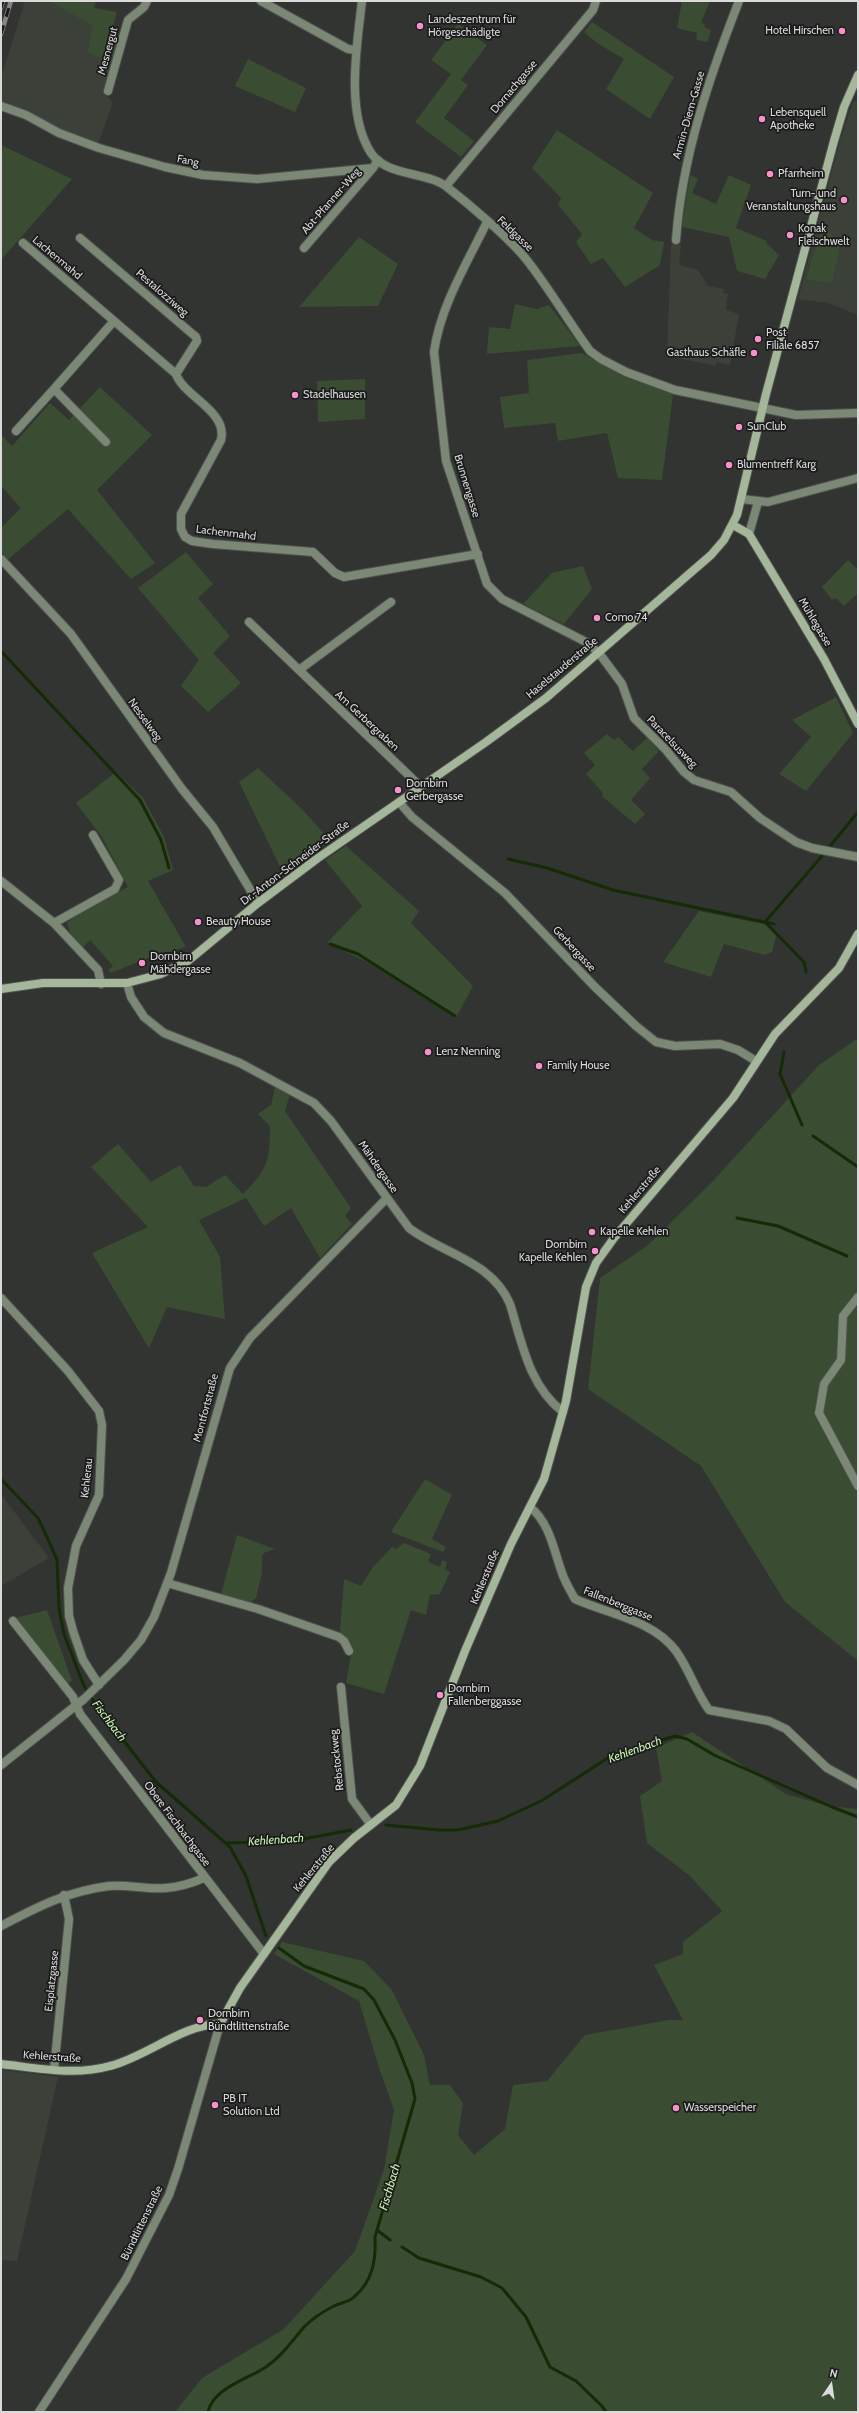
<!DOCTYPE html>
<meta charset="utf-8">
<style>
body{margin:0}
#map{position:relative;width:859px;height:2413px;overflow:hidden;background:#323431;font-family:Cabin,sans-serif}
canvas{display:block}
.frame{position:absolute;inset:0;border:2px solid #d9dad9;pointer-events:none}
.north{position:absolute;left:811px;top:2365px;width:40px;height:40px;-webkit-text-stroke:3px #1a1b1a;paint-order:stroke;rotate:13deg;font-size:11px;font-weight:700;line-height:16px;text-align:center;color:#d9dad9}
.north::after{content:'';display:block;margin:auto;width:14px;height:18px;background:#d9dad9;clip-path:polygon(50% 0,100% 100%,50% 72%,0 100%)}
</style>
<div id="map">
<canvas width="859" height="2413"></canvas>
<div class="frame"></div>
<div class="north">N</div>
</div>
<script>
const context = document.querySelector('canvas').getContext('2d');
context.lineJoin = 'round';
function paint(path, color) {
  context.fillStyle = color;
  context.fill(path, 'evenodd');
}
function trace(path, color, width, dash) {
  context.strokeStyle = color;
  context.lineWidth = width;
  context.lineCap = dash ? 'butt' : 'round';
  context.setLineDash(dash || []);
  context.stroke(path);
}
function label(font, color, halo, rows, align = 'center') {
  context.font = font + ' Cabin,sans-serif';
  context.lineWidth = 3.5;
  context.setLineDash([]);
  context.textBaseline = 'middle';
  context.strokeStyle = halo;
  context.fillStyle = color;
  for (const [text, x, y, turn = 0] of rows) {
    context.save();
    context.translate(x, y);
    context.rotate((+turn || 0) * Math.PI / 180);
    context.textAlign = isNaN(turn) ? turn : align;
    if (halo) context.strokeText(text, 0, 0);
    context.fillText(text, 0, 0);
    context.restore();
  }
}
const built = new Path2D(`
 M25,1H49L94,26L87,53L111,62L103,92L113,102L98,144L62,130L1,103V78Z
 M853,101L858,102V315L828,303L798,299L840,141ZM819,232H830L840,246L806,279Z
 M671,244L681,245L679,265L698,270L708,286L724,289L723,293L728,294L726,310L739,314L730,365L717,362L716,366L667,356Z
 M1,1494L49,1558L1,1586Z
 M1,2070L58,2077L17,2261L1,2260Z`);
const green = new Path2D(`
 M49,1H96L94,8L117,12L109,39L117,42L111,62L87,53L93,26Z
 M682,1H710L701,23L705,24L704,27L711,30L708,42L696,40L697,33L677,28Z
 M592,22L674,77L650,119L606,89L624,59L597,43L584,32Z
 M458,24L487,45L461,80L468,85L444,118L474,141L461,157L415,122L451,74L431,60Z
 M248,59L306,88L295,112L235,86Z
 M557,130L653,193L634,228L652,240L664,242L660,265L625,287L603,258L591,264L576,242L582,234L558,205L561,198L532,168Z
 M1,145L72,179L1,260Z
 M690,175L698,179L692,193L716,204L729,175L751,185L736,228L767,241L766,243L779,255L765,279L737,271L729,237L682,227Z
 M823,231L830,232L840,246L832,283L806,279L818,237Z
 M359,237L398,264L378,306L299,307Z
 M515,304L536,309L549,305L580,346L487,354L489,327L510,329Z
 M582,353L624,377L673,394L662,480L618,478L607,433L558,441L555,423L504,428L500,397L529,393L527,360Z
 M365,379V419L318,422L317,381Z
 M100,387L152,435L97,490L155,563L131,579L68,509L8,559L1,552V528L21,508L1,486V434L12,446L50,403L69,420Z
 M186,552L213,584L198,598L230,636L213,653L241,683L208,712L181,686L199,660L138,588Z
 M848,560L858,570V593L844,606L836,598L832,600L822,587Z
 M583,566L592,589L564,624L523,604L552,573Z
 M836,697L853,733L806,791L779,774L811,737L792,720Z
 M607,734L614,740L618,737L633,751L647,738L659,751L642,769L650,778L631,800L645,814L635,824L603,797L602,792L586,774L595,765L584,753Z
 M258,768L303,810L328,838L282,871L239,782Z
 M116,772L143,798L164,837L173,870L148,881L186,947L148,958L111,973L108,970L113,966L90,940L83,947L70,932L67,923L78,913L128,887L102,837L76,803Z
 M346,846L419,911L411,923L473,986L456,1018L367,962L327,943L362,906L325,860Z
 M699,911L768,925L777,932L772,952L765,955L724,944L711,977L663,962Z
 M858,1038V1661L785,1602L701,1466L588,1389L600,1278L648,1245L712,1182L819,1065Z
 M275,1087L290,1094L285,1111L351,1208L345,1216L352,1224L320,1258L291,1208L264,1226L246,1198L199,1220L220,1257L225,1319L167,1307L149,1348L92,1253L148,1227L91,1167L118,1144L151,1182L180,1165L194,1186L206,1187L225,1175L243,1194C267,1170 270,1161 270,1126L258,1114L271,1105Z
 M425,1479L452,1495L432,1539L446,1547L443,1552L391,1532Z
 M237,1535L275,1549L264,1553L262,1556V1573L256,1598L250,1603L221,1594Z
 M404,1543L431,1554L428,1562L440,1567L442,1560L447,1562L445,1569L450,1572L440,1594L430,1595L426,1615L411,1610L384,1694L346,1683L352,1647L340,1632L344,1579L361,1586L373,1567L392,1547L396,1549Z
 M47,1610L72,1681L66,1684L15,1618Z
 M692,1732L786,1794L828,1806L858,1809V2412H175L202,2378L284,2329L355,2251L384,2169L394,2110L380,2071L359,2001L274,1954L282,1942L364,1961L392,1990L424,2055L430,2085H450L463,2103L458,2135L474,2155L505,2129L513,2085L547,2081L585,2035L669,2020H683L654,1965L683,1954V1942L722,1911L690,1876L647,1843L640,1796L662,1781L656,1748Z`);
const stream = new Path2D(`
 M1,651L140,800L161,840L169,868
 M830,846L858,812
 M508,859L547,868L613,890L774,924
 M330,944L358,954L455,1016
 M806,972L804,962L765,922L822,856
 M784,1052L780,1074L802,1125
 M813,1136L858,1167
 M737,1218L778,1226L847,1256
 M1,1479L38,1518L47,1537L57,1560L59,1609L64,1634L84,1686L95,1704L156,1782L230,1847L246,1876L266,1936
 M386,1825L439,1830H458L498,1821L541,1801L611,1756L675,1736L687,1739L714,1755L832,1807L858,1817
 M226,1843L293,1841L351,1830
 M377,2230L390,2240
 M402,2247L419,2258L481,2277L502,2288L526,2317L550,2367L576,2381L602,2406L606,2412
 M208,2412C213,2388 248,2379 266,2367C282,2356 292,2341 304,2327C312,2319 324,2311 334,2306C340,2303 349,2302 354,2297C373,2281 376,2260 375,2237L415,2099L412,2083L395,2040L374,2000L364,1989L304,1966L279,1948`);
const street = new Path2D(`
 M261,1L348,49L356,50
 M362,1C357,45 345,113 371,153C387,177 426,171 447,187C470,205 508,237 526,259C549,288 568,321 590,351L601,359L626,372L675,390L796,415L858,413
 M108,91L128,20L144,7L147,1
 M1,106L26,115L59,133L99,148L165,167L203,175L257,179L373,168L378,160
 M446,186L593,10L596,1
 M487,222C467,263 440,307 434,352L446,461L487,584L502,599L586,642L599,653L622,684L634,718L666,750L684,772L694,780L731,792L760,818L796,842L812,848L858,857
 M80,238L196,337L197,341L176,374
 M676,240C682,157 709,78 739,1
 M23,243L176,374C184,397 228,411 221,440L181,514V529L185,537L192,541L213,544L313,552L335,573L344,577L478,554
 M304,248L373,168
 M16,431L54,389
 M106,442L54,389L114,321
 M741,499L768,502L858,478
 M749,534L758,502
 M1,559L71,634L182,789L213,827L258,903
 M249,622L421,787
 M299,670L391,602
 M399,802L412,817L505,893L595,987L636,1026L656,1042L675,1046L720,1044L738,1050L756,1061
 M1,881L54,923L98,970L101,984
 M54,923L115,889L119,880L93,835
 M127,983L131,997L144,1017L164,1033L240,1063L314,1103L331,1121L409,1228C443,1254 492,1261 510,1304C522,1343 529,1386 563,1412
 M858,1297L843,1316L841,1360L824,1384L819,1413L858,1486
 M1,1298L68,1371L99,1411L102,1425L99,1495L76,1546L68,1588L69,1616L73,1631L83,1660L99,1685
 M530,1507C550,1523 554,1551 562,1573C565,1582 570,1590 575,1599C608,1614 653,1620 676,1651C689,1669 696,1692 709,1710L769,1721L786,1729L827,1768L858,1785
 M167,1583L258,1609L339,1637L344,1641L349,1651
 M13,1621L73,1697L80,1714L264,1954
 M341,1687L352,1799L371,1825
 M1,1765L84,1699L124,1660L141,1640L154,1617L171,1573L230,1368L250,1338L386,1199
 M1,1926C37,1907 68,1891 109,1886C128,1884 147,1890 166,1888C180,1887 192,1883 204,1878
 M54,2070L69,1919L64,1895
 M39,2412L126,2279L169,2195L178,2169L220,2024`);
const secondary = new Path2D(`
 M733,525L749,534L824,659L858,724
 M1,989L43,983H127L161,974L188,961L258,903L318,858L486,742L546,698L711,555L724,540L737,515L766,394L834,141L844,107L858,75
 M1,2064C37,2068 74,2076 110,2066C146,2057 183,2024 220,2024L240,1988L329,1862L354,1838L396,1805L420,1766L465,1651L511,1544L544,1479L566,1401L586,1287L596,1263L614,1238L733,1098L775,1034L839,968L858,934`);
const rail = new Path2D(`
 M1,8L3,1
 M1,34L11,1`);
const markers = [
 [420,26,4,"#f890cc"],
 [842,31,4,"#f890cc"],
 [762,119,4,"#f890cc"],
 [770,174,4,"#f890cc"],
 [844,200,4,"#f890cc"],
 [790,235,4,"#f890cc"],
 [758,339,4,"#f890cc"],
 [754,353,4,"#f890cc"],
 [295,395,4,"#f890cc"],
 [739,427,4,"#f890cc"],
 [729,465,4,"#f890cc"],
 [597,618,4,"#f890cc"],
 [398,790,4,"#f890cc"],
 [198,922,4,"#f890cc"],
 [142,963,4,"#f890cc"],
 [428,1052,4,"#f890cc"],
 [539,1066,4,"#f890cc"],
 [592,1232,4,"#f890cc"],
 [595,1251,4,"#f890cc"],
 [440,1695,4,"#f890cc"],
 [200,2020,4,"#f890cc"],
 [215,2105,4,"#f890cc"],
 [676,2108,4,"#f890cc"]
];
const poiNames = [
 ["Landeszentrum für",428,20],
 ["Hörgeschädigte",428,33],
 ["Hotel Hirschen",834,31,"right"],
 ["Lebensquell",770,113],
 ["Apotheke",770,126],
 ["Pfarrheim",778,174],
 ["Turn- und",836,194,"right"],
 ["Veranstaltungshaus",836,207,"right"],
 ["Konak",798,229],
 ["Fleischwelt",798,242],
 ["Post",766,333],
 ["Filiale 6857",766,346],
 ["Gasthaus Schäfle",746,353,"right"],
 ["Stadelhausen",303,395],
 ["SunClub",747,427],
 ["Blumentreff Karg",737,465],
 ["Como 74",605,618],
 ["Dornbirn",406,784],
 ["Gerbergasse",406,797],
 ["Beauty House",206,922],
 ["Dornbirn",150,957],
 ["Mähdergasse",150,970],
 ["Lenz Nenning",436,1052],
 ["Family House",547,1066],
 ["Kapelle Kehlen",600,1232],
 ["Dornbirn",587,1245,"right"],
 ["Kapelle Kehlen",587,1258,"right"],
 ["Dornbirn",448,1689],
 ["Fallenberggasse",448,1702],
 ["Dornbirn",208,2014],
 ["Bündtlittenstraße",208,2027],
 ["PB IT",223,2099],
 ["Solution Ltd",223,2112],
 ["Wasserspeicher",684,2108]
];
const streetNames = [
 ["Mesnergut",108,51,-75],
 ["Dornachgasse",514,87,-50],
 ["Armin-Diem-Gasse",689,115,-74],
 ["Fang",188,161,11],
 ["Abt-Pfanner-Weg",331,201,-49],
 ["Feldgasse",515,234,44],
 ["Lachenmahd",57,258,40],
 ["Pestalozziweg",162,293,41],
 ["Brunnengasse",467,486,73],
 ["Lachenmahd",226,533,7],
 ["Mühlegasse",815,622,59],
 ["Haselstauderstraße",562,668,-40],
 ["Nesselweg",145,720,54],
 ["Am Gerbergraben",367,721,43],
 ["Paracelsusweg",672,742,46],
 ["Dr.-Anton-Schneider-Straße",295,863,-37],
 ["Gerbergasse",574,949,47],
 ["Mähdergasse",378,1167,55],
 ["Kehlerstraße",640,1190,-50],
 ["Montfortstraße",206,1408,-75],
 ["Kehlerau",87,1478,-84],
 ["Kehlerstraße",485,1577,-67],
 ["Fallenberggasse",618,1604,22],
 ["Rebstockweg",337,1760,-96],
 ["Obere Fischbachgasse",177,1824,53],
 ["Kehlerstraße",314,1868,-51],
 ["Eisplatzgasse",52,1981,-84],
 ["Kehlerstraße",52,2057,4],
 ["Bündtlittenstraße",142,2223,-64]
];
const waterNames = [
 ["Fischbach",109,1721,53],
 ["Kehlenbach",635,1750,-20],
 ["Kehlenbach",276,1840,-4],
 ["Fischbach",390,2187,-74]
];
paint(built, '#3b4039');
paint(green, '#3a4c31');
trace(stream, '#142b05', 3);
trace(street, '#50524f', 10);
trace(secondary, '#50524f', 10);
trace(street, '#7b8875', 8);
trace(secondary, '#a4b79a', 8);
trace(rail, '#858684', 4.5);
trace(rail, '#1a1b1a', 3, [9]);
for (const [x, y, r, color] of markers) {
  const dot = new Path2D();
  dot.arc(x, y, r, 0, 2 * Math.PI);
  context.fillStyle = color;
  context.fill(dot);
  trace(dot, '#1a1b1a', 1.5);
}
label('11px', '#d9dad9', '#1a1b1a', poiNames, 'left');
label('11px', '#d9dad9', '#1a1b1a', streetNames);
label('italic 12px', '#c5f0af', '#1a1b1a', waterNames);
</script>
